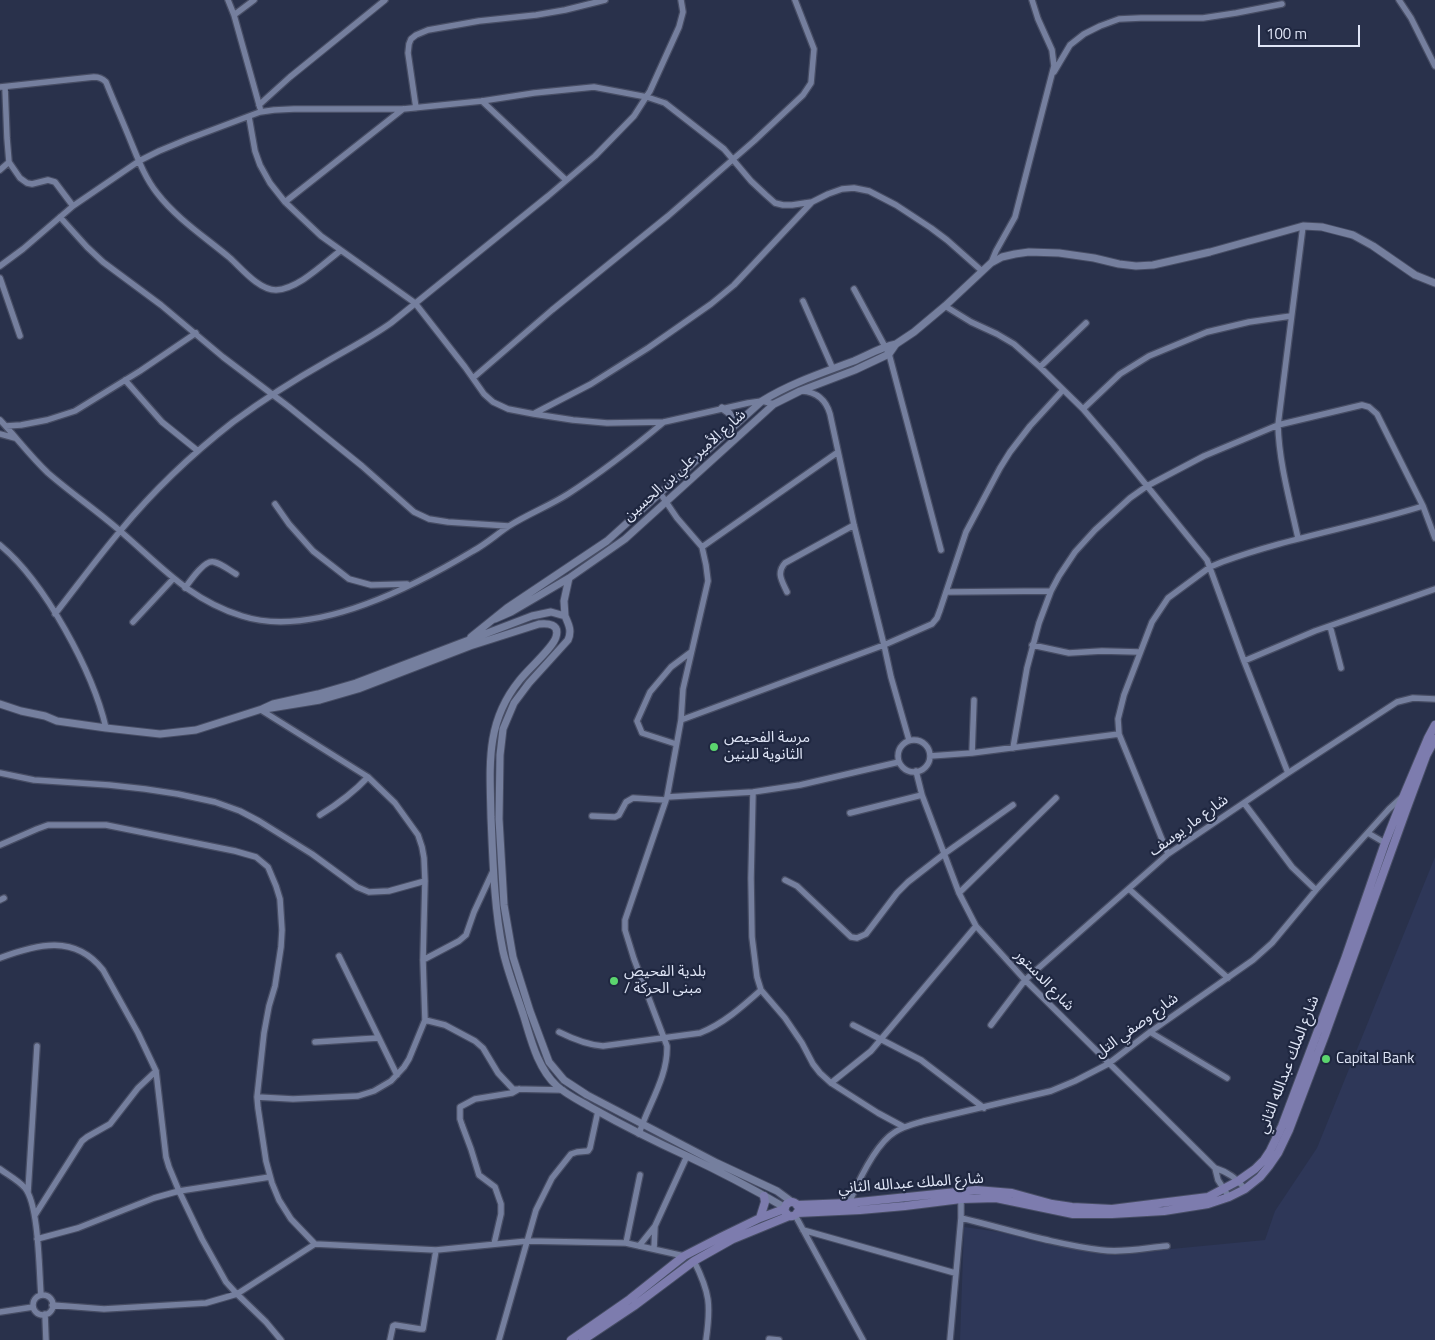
<!DOCTYPE html>
<meta charset="utf-8">
<style>
body{margin:0}
#map{position:relative;width:1435px;height:1340px;overflow:hidden;background:#29314b;font-family:"Titillium Web",sans-serif}
canvas{display:block}
.scale{position:absolute;left:1258px;top:25px;width:102px;height:22px;box-sizing:border-box;border:2px solid #dfe5f6;border-top:0;padding-left:6px;font-size:15px;line-height:18px;white-space:nowrap;color:#dfe5f6;-webkit-text-stroke:4px #1f2740;paint-order:stroke}
</style>
<div id="map">
<canvas width="1435" height="1340"></canvas>
<div class="scale">100 m</div>
</div>
<script>
const context = document.querySelector('canvas').getContext('2d');
context.lineJoin = 'round';
function paint(path, color) {
  context.fillStyle = color;
  context.fill(path, 'evenodd');
}
function trace(path, color, width, dash) {
  context.strokeStyle = color;
  context.lineWidth = width;
  context.lineCap = dash ? 'butt' : 'round';
  context.setLineDash(dash || []);
  context.stroke(path);
}
function label(font, color, halo, rows, align = 'center') {
  context.font = font + ' "Titillium Web","Noto Sans Arabic",sans-serif';
  context.lineWidth = 4.5;
  context.setLineDash([]);
  context.textBaseline = 'middle';
  context.strokeStyle = halo;
  context.fillStyle = color;
  for (const [text, x, y, turn = 0] of rows) {
    context.save();
    context.translate(x, y);
    context.rotate((+turn || 0) * Math.PI / 180);
    context.textAlign = isNaN(turn) ? turn : align;
    if (halo) context.strokeText(text, 0, 0);
    context.fillText(text, 0, 0);
    context.restore();
  }
}
const built = new Path2D(`
 M1435,857V1340H960L964,1227L1084,1244L1119,1254L1265,1240L1275,1211L1317,1148Z`);
const minor = new Path2D(`
 M228,0L234,15L260,108
 M1399,0L1411,18L1435,66
 M234,15L254,0
 M1054,72L1070,45L1084,34L1100,26L1119,19L1141,18H1203L1236,13L1282,4
 M0,87L94,77C99,77 102,78 106,82C114,102 123,122 131,142C138,159 145,178 157,193C177,219 205,237 230,258C242,269 259,290 276,290C298,289 323,264 340,251
 M5,87L7,138L9,162L20,178L27,183L32,184L48,180L55,182L73,206
 M482,101L566,180
 M259,105L290,77L385,0
 M416,108L408,53L409,44L411,39L416,35L428,30L479,21L536,15L565,10L605,0
 M249,117L255,151L260,165L270,183L285,202L321,236L415,303L465,367L484,394L493,402L508,409L534,414L573,420L607,423L664,422L748,403L762,401L774,404
 M0,170L9,162
 M285,202L403,109
 M60,217L87,247L103,262L161,305L223,357L289,407L362,466L414,512L429,519L448,522L508,526
 M991,263L996,251L1015,217L1054,66L1052,50L1038,19L1032,0
 M0,266L23,249L73,206L139,161L159,151L188,139L260,112L274,110L294,109H403L482,101L534,93L594,87L647,97L665,103L724,149L751,181L766,195L775,203L783,205H792L812,202L828,194L842,189L854,188L869,191L896,205L931,228L947,240L982,271
 M0,278L20,336
 M854,289L889,354L941,550
 M803,301L833,369
 M945,306L971,322L997,334L1014,344L1040,367L1083,409L1113,444L1207,560L1244,661L1288,773
 M1040,367L1086,323
 M473,378L552,310L668,216L754,141L803,95L811,83L814,49L795,0
 M125,380L162,422L198,451
 M802,391C817,392 826,400 830,414L854,525L884,645L891,677L909,740
 M1083,409L1120,374L1149,356L1207,332L1249,322L1291,316
 M535,413L591,384L648,348L711,304L734,285L812,202
 M0,420C16,437 30,456 48,473C71,493 96,510 119,530C160,565 188,599 242,616C313,639 413,587 473,551C486,544 497,534 509,526C528,514 549,506 568,494C602,472 634,447 664,422
 M6,426L21,425L47,420L75,411L140,371L196,333
 M0,434L15,438
 M275,504L289,524L313,551L349,579L371,585L407,584
 M1298,538C1290,501 1279,463 1278,425L1303,226
 M0,545C45,582 93,672 106,728
 M702,547L838,452
 M185,588C190,581 205,559 214,562C222,564 229,570 236,574
 M787,592C782,581 776,573 785,563L854,525
 M946,592L1051,591
 M55,614C77,586 98,557 121,530C154,490 192,454 233,422C263,400 294,380 326,362C348,349 370,338 391,323L548,196L595,156L634,116L650,91L679,27L683,12L681,0
 M133,622L173,579
 M1330,626L1341,668
 M1032,645L1069,653L1102,651L1139,652
 M1244,661L1315,631L1435,589
 M681,720L884,645L932,624L937,618L940,610L966,532L1000,468L1010,452L1030,426L1063,390
 M898 756a16 16 0 1 1 32 0a16 16 0 1 1-32 0Z
 M676,744L642,733L637,721L650,692L671,667L691,652
 M1013,748L1027,668L1039,623L1051,591L1059,576L1075,552L1095,530L1130,498L1147,486L1204,456L1278,425L1362,405L1369,407L1377,414L1423,506L1435,538
 M972,753L974,700
 M930,756L972,753L1119,734
 M916,771L922,795L959,893L976,926L1025,980L1215,1168L1218,1180L1229,1197
 M0,773L34,780L109,785L145,789L178,794L215,802L240,811L259,821L312,854L357,887L369,892L389,891L425,881
 M753,792L751,878L752,937L757,977L761,990L785,1018L802,1043L813,1064L820,1073L831,1083L878,1113L904,1127
 M667,797L753,792L800,785L899,762
 M1244,803L1292,867L1316,890
 M850,813L922,795
 M320,815C338,804 354,792 368,777
 M592,816L615,817L619,815L626,802L633,798L665,800
 M1368,833L1385,843
 M0,845L37,829L48,825H106L235,851L256,857L268,867L276,886L280,899L282,930L281,947L275,986L269,1006L264,1033L257,1097L258,1108L266,1161L272,1183L279,1200L291,1219L315,1244L436,1250L528,1241L626,1243L684,1256
 M1168,854L1119,734L1118,719L1124,695L1152,622L1168,598L1210,567L1222,562C1287,538 1356,527 1423,506
 M785,880L797,886L851,937L857,938L866,934L897,893L908,882L944,854L1013,805
 M1129,889L1228,978
 M959,893L1056,798
 M0,900L4,898
 M339,956L397,1075
 M0,958C37,944 75,934 103,970L138,1033L156,1071L166,1157L169,1167L179,1191L202,1239L226,1282L237,1294L266,1322L281,1340
 M423,960L459,941L466,935L474,912L493,871
 M425,1020L445,1025L475,1041L483,1048L498,1073L513,1089L563,1090
 M853,1025L921,1060L984,1108
 M991,1025L1025,980L1168,854L1288,773L1397,702L1413,698L1435,699
 M559,1032C573,1039 587,1045 603,1046L700,1033C723,1024 742,1007 761,990
 M1150,1032L1227,1078
 M315,1042L378,1038
 M831,1083L871,1051L976,926
 M257,1097L293,1099L358,1096L374,1091L391,1081L404,1067L409,1059L425,1020L423,960L425,881L424,858L422,847L418,835L395,803L368,777L261,710
 M639,1134C648,1105 668,1077 667,1046L634,959L625,930V920L667,797L681,720L683,689L708,581L706,565L702,547L677,518L660,493
 M1215,1168C1228,1172 1236,1178 1245,1189
 M0,1169C8,1175 18,1180 25,1188C39,1205 39,1271 41,1295
 M28,1192L37,1046
 M849,1203C858,1182 875,1144 895,1132C904,1126 914,1124 924,1121L1051,1091L1075,1081L1108,1064L1150,1032L1253,960L1272,943L1316,890L1389,809L1402,797
 M35,1215L82,1141L87,1137L110,1124L138,1088L156,1071
 M795,1215L863,1340
 M961,1218C1007,1229 1053,1244 1101,1250C1122,1253 1145,1248 1167,1246
 M803,1230L955,1273
 M37,1239L78,1228L154,1198L179,1191L270,1177
 M626,1243L640,1175
 M494,1244L501,1214V1204L495,1187L479,1175L471,1149L462,1125L460,1119V1107L475,1099L512,1093L519,1089
 M639,1246L655,1226L687,1156
 M654,1249L655,1226
 M694,1261C710,1293 711,1305 706,1340
 M33 1305a10 10 0 1 1 20 0a10 10 0 1 1-20 0Z
 M52,1305L104,1309L206,1303L237,1294L315,1244
 M0,1312L33,1307
 M45,1314L46,1340
 M769,1339L779,1340
 M390,1340L393,1326L395,1325L420,1329H423L436,1250
 M499,1340L536,1210L552,1178L571,1154L577,1152L588,1151L590,1148L598,1111
 M950,1340L961,1218V1199`);
const tertiary = new Path2D(`
 M722,408L729,413L735,424
 M565,616L564,601L569,578
 M495,619L511,612L569,578L625,539L774,404L800,391L855,370L889,354L896,344L914,332L945,306L991,263L1002,257L1015,254L1029,252L1059,253L1094,258L1119,264L1136,266L1153,265L1210,252L1303,226L1322,227L1353,235L1373,246L1415,275L1435,283
 M471,637L507,608L607,541L762,401C791,383 822,373 854,361C868,355 881,347 896,344
 M0,704L21,711L45,716L57,721L106,728L160,734L196,730L262,709L273,704L318,694L356,683L532,616L551,612L565,616C569,625 572,631 568,640L529,683L514,703L503,729L500,755L499,819L504,905L513,957L530,1011L549,1062L564,1080L587,1095L717,1163L777,1191L792,1202
 M265,709L320,700L358,689L470,646L539,624C548,623 560,624 556,637C553,648 527,670 519,681C485,723 490,766 491,817C493,861 494,907 503,951C508,973 517,995 524,1017C531,1040 538,1069 557,1086C567,1095 580,1101 592,1108C624,1126 656,1142 689,1157C721,1172 753,1189 784,1207`);
const secondary = new Path2D(`
 M797,1205L849,1203L976,1190L1012,1193L1052,1204L1072,1207L1112,1209L1208,1197L1238,1181L1255,1169L1264,1160L1270,1151L1282,1126L1345,959L1385,843L1404,795L1428,738L1435,725
 M797,1213L860,1210L905,1206L961,1199L996,1198L1073,1214H1112L1164,1211L1208,1204L1229,1197L1245,1189L1260,1177L1269,1166L1278,1153L1289,1130L1325,1035L1405,813L1426,756L1435,739
 M760,1218L765,1202L764,1196
 M571,1340L630,1299L684,1256L721,1237L760,1218L784,1209
 M583,1340L634,1306L694,1261L733,1239L789,1216C795,1217 799,1213 799,1207C794,1198 783,1202 785,1212L789,1216`);
const markers = [
 [714,747,5,"#5bd56e"],
 [614,981,5,"#5bd56e"],
 [1326,1059,5,"#5bd56e"]
];
const streetNames = [
 ["شارع الأمير علي بن الحسين",685,466,-42],
 ["شارع مار يوسف",1189,826,-36],
 ["شارع الدستور",1044,981,46],
 ["شارع وصفي التل",1137,1026,-36],
 ["شارع الملك عبدالله الثاني",1289,1065,-69],
 ["شارع الملك عبدالله الثاني",911,1184,-4]
];
const poiNames = [
 ["مرسة الفحيص",724,738],
 ["الثانوية للبنين",724,755],
 ["بلدية الفحيص",624,972],
 ["/ مبنى الحركة",624,989],
 ["Capital Bank",1336,1059]
];
paint(built, '#2e3758');
trace(minor, '#474d64', 8);
trace(tertiary, '#474d64', 9);
trace(secondary, '#474d64', 10);
trace(minor, '#757f9e', 5.5);
trace(tertiary, '#757f9e', 7);
trace(secondary, '#7d7cae', 8);
for (const [x, y, r, color] of markers) {
  const dot = new Path2D();
  dot.arc(x, y, r, 0, 2 * Math.PI);
  context.fillStyle = color;
  context.fill(dot);
  trace(dot, '#1f2740', 2);
}
label('15px', '#dfe5f6', '#1f2740', streetNames);
label('15px', '#dfe5f6', '#1f2740', poiNames, 'left');
</script>
